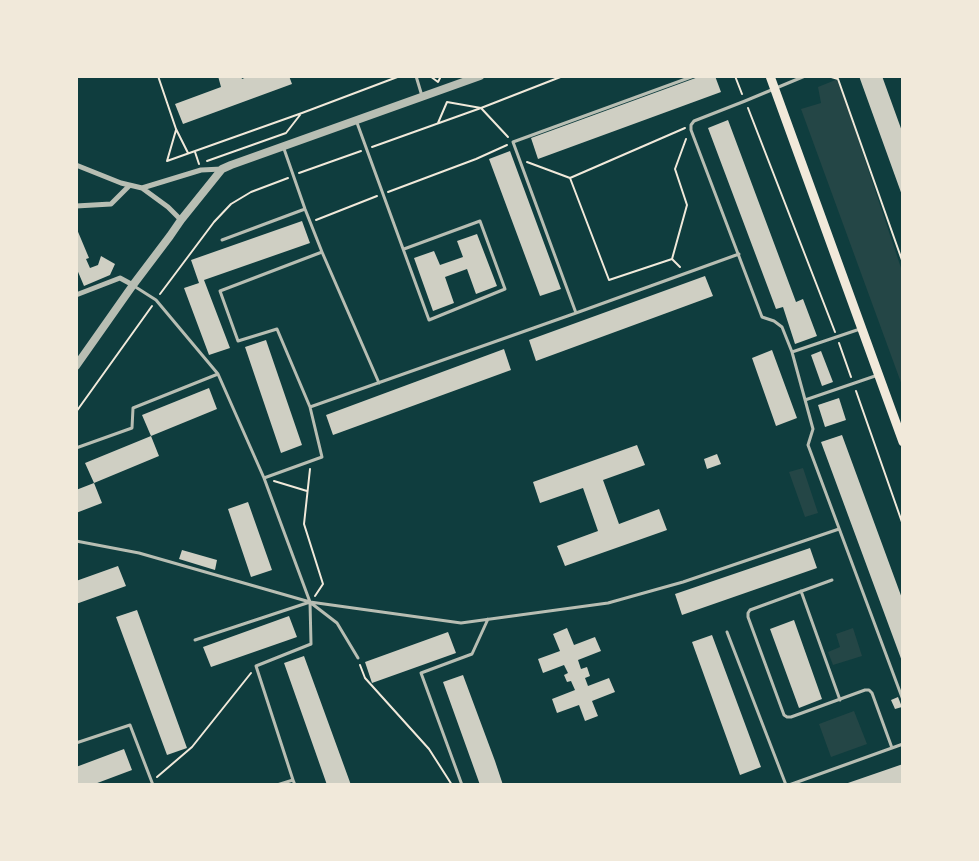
<!DOCTYPE html>
<style>
body{margin:0}
#map{position:relative;width:979px;height:861px;overflow:hidden;background:#0f3d3e;font-family:"Noto Sans",sans-serif}
canvas{display:block}
.frame{position:absolute;inset:0;border:78px solid #f1e9da;pointer-events:none}
</style>
<div id="map">
<canvas width="979" height="861"></canvas>
<div class="frame"></div>
</div>
<script>
const context = document.querySelector('canvas').getContext('2d');
context.lineJoin = 'round';
function paint(path, color) {
  context.fillStyle = color;
  context.fill(path, 'evenodd');
}
function trace(path, color, width, dash) {
  context.strokeStyle = color;
  context.lineWidth = width;
  context.lineCap = dash ? 'butt' : 'round';
  context.setLineDash(dash || []);
  context.stroke(path);
}
const green = new Path2D(`
 M838,79L903,274V388L801,109L821,103L818,87Z
 M803,468L818,513L805,517L789,472Z
 M853,628L862,656L833,665L828,652L840,647L836,634Z
 M854,711L867,744L831,757L819,724Z`);
const building = new Path2D(`
 M218,76H241L242,79L249,76H289L292,84L183,124L175,104L221,87Z
 M701,76H715L721,92L538,159L531,138Z
 M859,76H882L903,134V198Z
 M728,120L796,302L803,299L817,336L795,344L783,307L776,309L708,128Z
 M510,151L561,289L540,296L489,159Z
 M302,221L310,243L204,280L230,348L209,355L184,288L199,283L191,260Z
 M76,227L89,258L86,259L90,268L98,265L101,256L115,264L110,275L84,286L76,267Z
 M477,234L497,286L476,294L467,269L445,277L454,303L433,311L414,258L434,251L440,265L463,257L457,241Z
 M705,276L713,296L536,361L529,340Z
 M266,340L302,445L281,453L245,347Z
 M504,349L511,370L333,435L326,415Z
 M772,350L797,418L776,426L752,358Z
 M821,351L833,382L822,386L811,355Z
 M209,388L217,409L151,436L142,415Z
 M839,398L846,420L825,427L818,405Z
 M842,435L903,601V664L821,442Z
 M151,436L159,456L94,483L85,463Z
 M637,445L645,465L603,480L619,524L659,509L667,530L565,566L557,546L598,531L583,488L540,503L533,482Z
 M717,454L721,464L707,469L704,459Z
 M94,483L102,503L76,513V490Z
 M248,502L272,570L251,577L228,509Z
 M810,548L817,568L682,615L675,594Z
 M182,550L217,560L215,570L179,559Z
 M118,566L126,586L76,604V581Z
 M137,610L187,748L167,755L116,617Z
 M289,616L297,637L211,667L203,647Z
 M794,620L822,699L799,708L770,629Z
 M567,628L574,645L595,637L601,651L578,660L581,669L587,667L590,676L585,678L588,686L609,678L615,692L592,701L598,716L585,721L579,705L557,713L552,699L575,690L571,681L567,682L564,675L568,673L564,665L543,673L538,659L560,651L553,634Z
 M448,632L456,653L372,683L365,662Z
 M712,635L761,767L740,775L692,642Z
 M304,656L351,785H327L284,663Z
 M463,675L495,761L503,785H480L443,682Z
 M898,697L902,707L895,709L891,700Z
 M124,749L132,770L92,785H76V767Z
 M903,764V785H845V784Z`);
const path = new Path2D(`
 M158,76L176,129L188,153
 M430,76L438,82L441,76
 M735,76L742,94
 M828,76L838,79L903,263
 M748,108L835,332
 M438,123L447,102L481,108L508,137
 M372,147L481,108L563,76
 M195,152L199,164
 M167,161L302,113L400,76
 M167,161L176,130
 M207,161L286,133L300,115
 M527,162L570,178L685,128
 M299,173L361,151
 M570,178L609,280L672,259L680,267
 M388,192L476,159L507,145
 M316,220L377,196
 M672,259L687,205L675,169L686,139
 M160,294L214,222L231,204L251,192L288,178
 M839,343L851,377
 M856,391L903,525
 M76,412L152,306
 M310,469L304,524L323,584L315,596
 M274,481L307,491
 M360,665L365,678L429,749L452,785
 M157,777L192,747L251,673`);
const service = new Path2D(`
 M416,76L422,96
 M805,76L745,101L694,121L691,125V130L762,317L774,321L782,327L792,352L813,429L808,445L903,700
 M356,120L429,320L505,289L480,221L404,249
 M222,240L305,209
 M322,252L379,383
 M134,286L156,300L218,374L264,478L310,602L311,644L256,666L293,780
 M576,313L513,142L694,76
 M792,352L860,329
 M805,400L878,375
 M310,407L576,313L739,254
 M76,448L132,428L133,408L218,374
 M264,478L322,457L310,407L277,329L238,341L220,291L322,252L305,209L283,146
 M76,541L139,553L310,602L461,623L608,603L683,582L839,529
 M832,580L750,610L748,613V617L784,715L787,717H791L865,690H869L872,693L892,748
 M801,591L840,700
 M311,603L337,623L358,658
 M727,632L786,785
 M195,640L310,602
 M76,743L130,725L153,785
 M277,785L293,780L295,785
 M462,785L421,673L472,654L488,619
 M789,785L903,744`);
const minor = new Path2D(`
 M76,165L121,183L142,188L168,207L181,220
 M142,188L201,170L222,169
 M76,206L111,204L129,186
 M76,295L120,278L133,285`);
const tertiary = new Path2D(`
 M76,366L133,285L170,236L181,220L222,169L231,165L480,76`);
const secondary = new Path2D(`
 M770,76L903,442`);
paint(green, '#244646');
paint(building, '#cfcfc3');
trace(path, '#f1e9da', 2);
trace(service, '#b8beb3', 3);
trace(minor, '#b8beb3', 5);
trace(tertiary, '#b8beb3', 8);
trace(secondary, '#f1e9da', 9);
</script>
